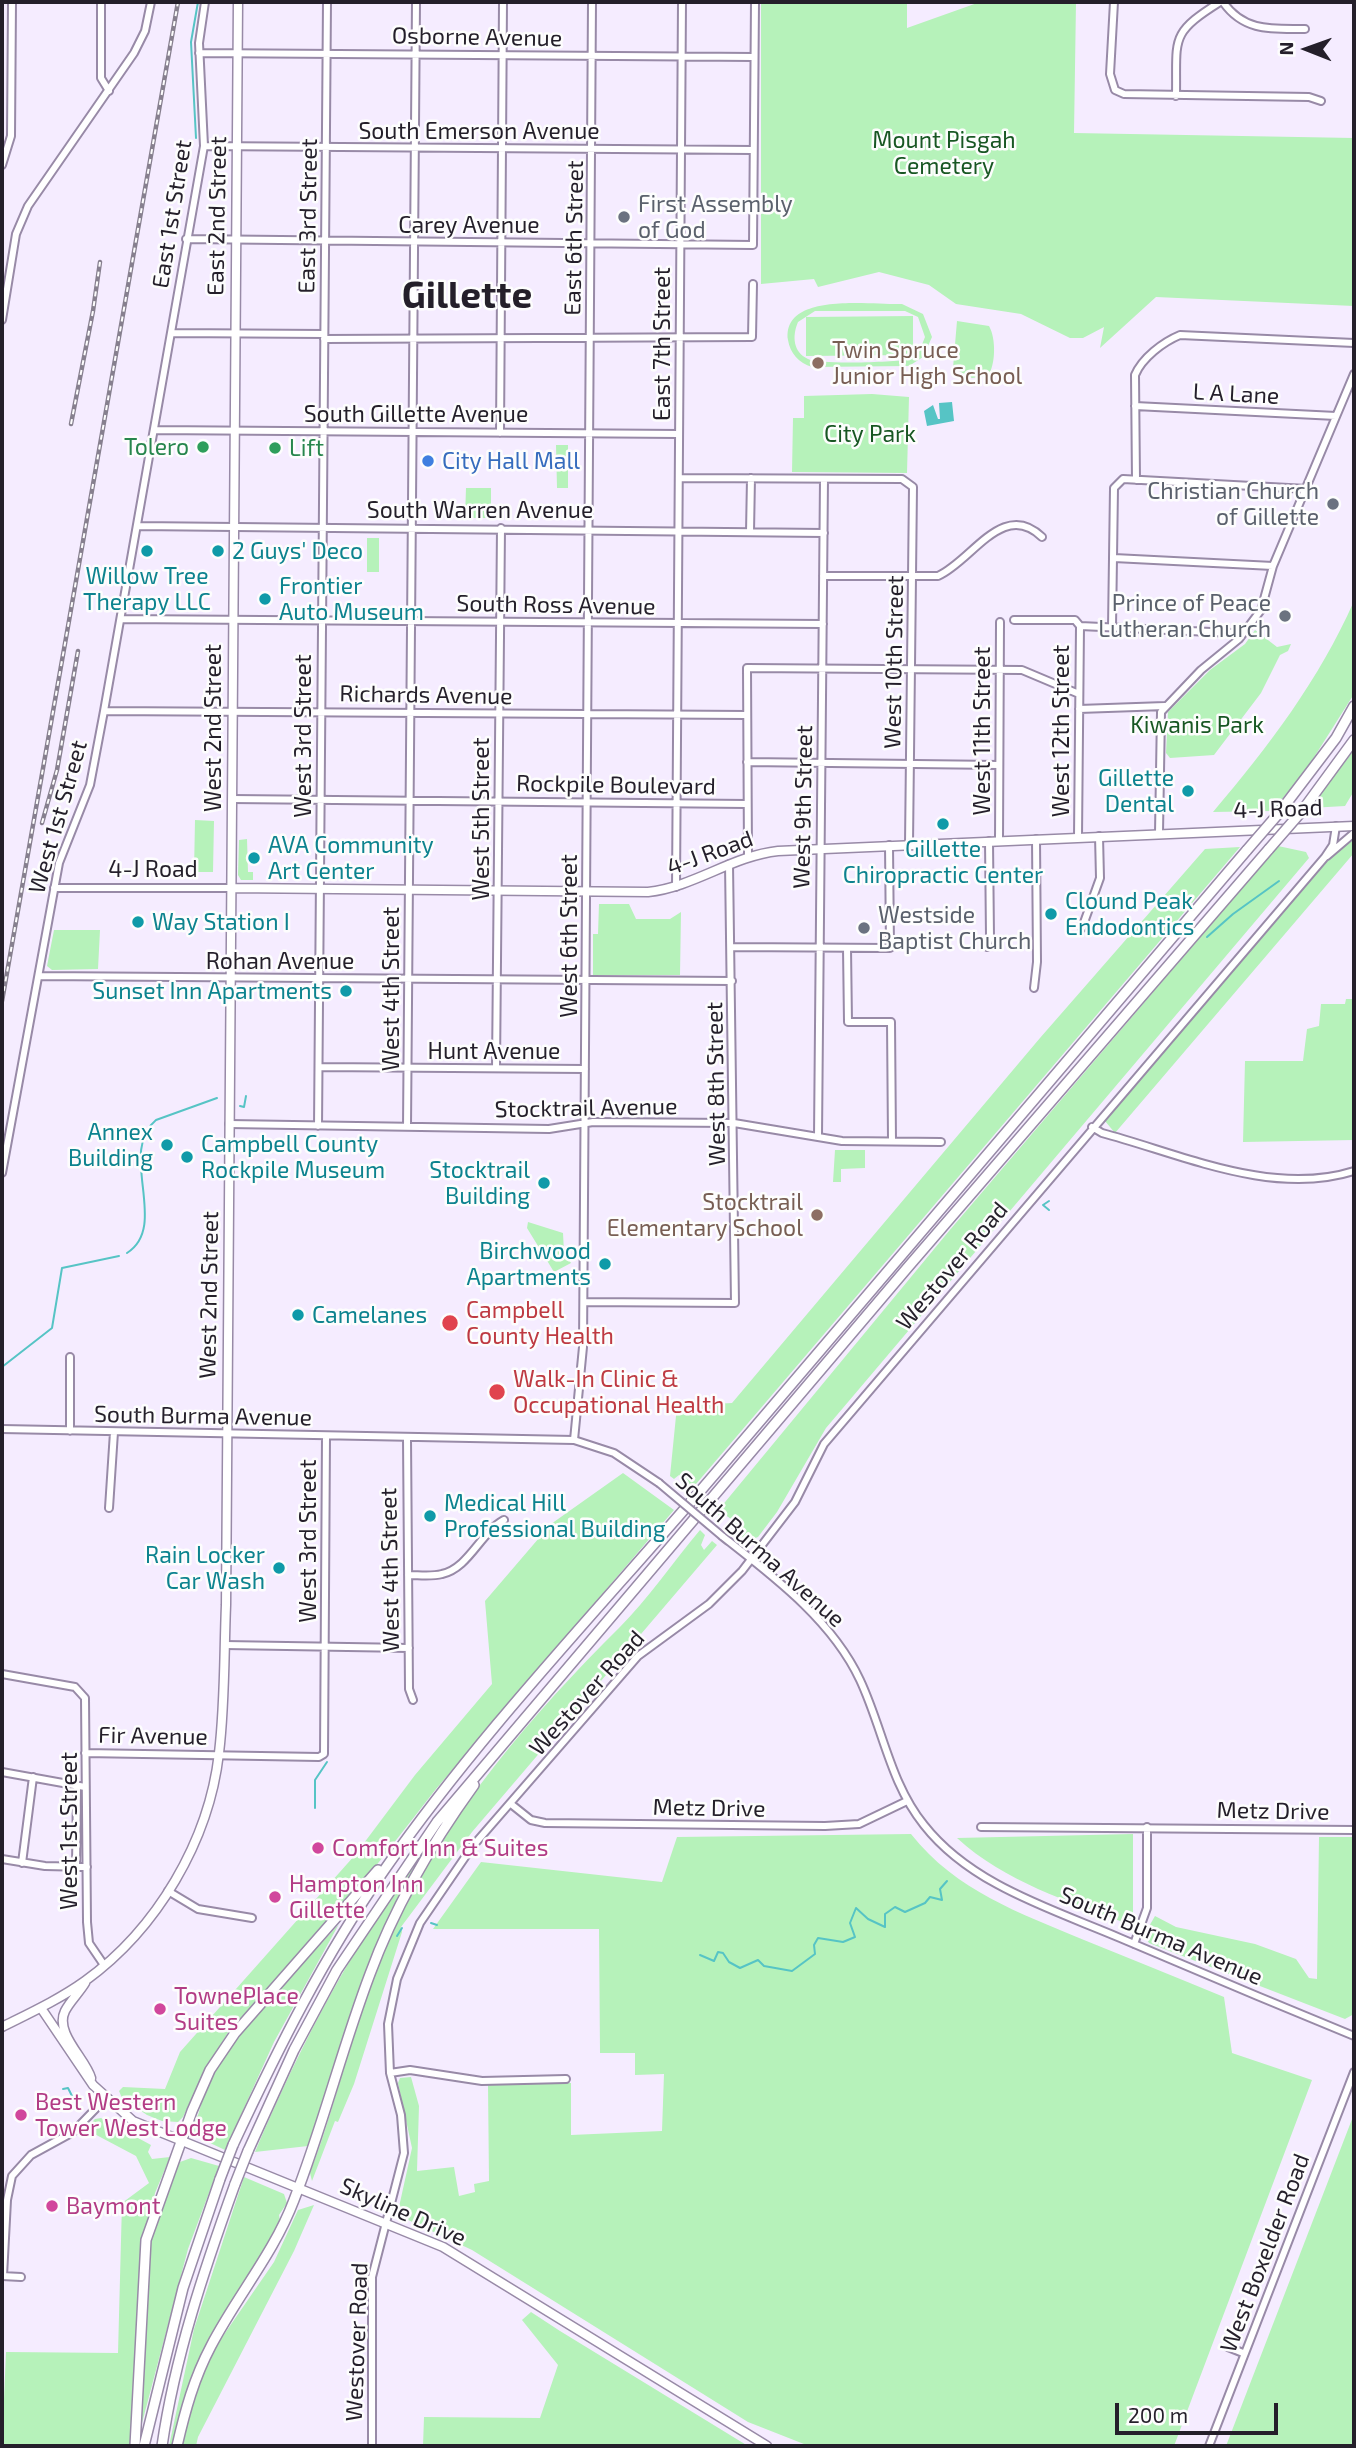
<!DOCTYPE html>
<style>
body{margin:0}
#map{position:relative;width:1356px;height:2448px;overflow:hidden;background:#f5ecff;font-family:"Exo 2",sans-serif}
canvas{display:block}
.frame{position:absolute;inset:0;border:4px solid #241f2a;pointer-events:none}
.north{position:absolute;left:1272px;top:14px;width:70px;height:70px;-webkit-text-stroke:5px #fdfdfd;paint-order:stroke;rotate:271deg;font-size:19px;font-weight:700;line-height:28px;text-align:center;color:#241f2a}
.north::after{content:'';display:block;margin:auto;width:24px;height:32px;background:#241f2a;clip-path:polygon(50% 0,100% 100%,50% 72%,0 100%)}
.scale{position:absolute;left:1115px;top:2403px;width:163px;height:32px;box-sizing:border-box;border:4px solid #241f2a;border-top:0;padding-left:9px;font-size:21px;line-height:24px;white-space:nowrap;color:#241f2a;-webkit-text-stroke:5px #fdfdfd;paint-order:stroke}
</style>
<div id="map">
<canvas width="1356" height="2448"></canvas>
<div class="frame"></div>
<div class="north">N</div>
<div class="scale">200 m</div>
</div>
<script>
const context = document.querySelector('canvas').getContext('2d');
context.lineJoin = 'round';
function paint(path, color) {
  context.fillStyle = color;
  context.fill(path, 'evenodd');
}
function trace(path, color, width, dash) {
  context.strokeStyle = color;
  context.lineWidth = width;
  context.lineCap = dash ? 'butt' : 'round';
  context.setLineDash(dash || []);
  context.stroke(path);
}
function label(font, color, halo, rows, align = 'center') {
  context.font = font + ' "Exo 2",sans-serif';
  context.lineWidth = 5;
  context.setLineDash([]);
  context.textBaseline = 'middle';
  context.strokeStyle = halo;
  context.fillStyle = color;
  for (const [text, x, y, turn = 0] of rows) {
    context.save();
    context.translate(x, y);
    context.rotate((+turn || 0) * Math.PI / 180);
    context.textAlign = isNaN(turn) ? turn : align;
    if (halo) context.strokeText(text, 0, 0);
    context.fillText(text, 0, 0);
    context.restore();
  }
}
const green = new Path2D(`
 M761,2H907V28L980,2H1076L1074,133L1354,138V306L1156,297L1100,348L1104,327L1083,338H1070L1021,314L956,304L929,285L879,272L818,287L814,279L761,284Z
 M902,304L923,314L932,337L923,357L909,366L812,367C799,363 790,353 788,340C782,291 872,305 902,304ZM905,311L918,317L925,337L919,352L906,360C890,362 820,365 808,359C793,352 792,336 798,322L815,311Z
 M913,316V355L806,356V317Z
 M957,321L989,326C996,338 996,364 988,376L972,378L953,368Z
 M872,394L909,397L907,473L792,472L793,418H804V396Z
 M556,445H568V488H557Z
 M466,488H491V518H465Z
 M367,538H379V572H367Z
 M1354,601V694L1306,770L1272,811L1213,812C1269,746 1319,680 1354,601Z
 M1255,630L1277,647L1291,644L1288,651L1280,655L1261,693L1214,755L1170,758L1166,753L1168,712L1210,670L1245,644Z
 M1354,750V791L1345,806L1310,808Z
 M195,820L214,821L213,872H194Z
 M247,839L248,872H253V880H241L238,875L239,840Z
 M1354,841V853L1115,1133L1105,1121L1109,1114L1343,843Z
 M1278,846L1306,852L1309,858L826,1428L777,1512L758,1537L747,1541L727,1524L731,1519L724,1514L720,1517L716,1513L949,1231Z
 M1240,847L690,1491L682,1485L685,1480L679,1475L674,1479L670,1476L677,1406L732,1403L1040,1038L1205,849Z
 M599,904H629L636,919H670L681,912L680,975H593V934H598Z
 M54,930H100L98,969L52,970L47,966Z
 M1346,999H1354V1140L1243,1142L1245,1061H1303L1307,1029L1319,1026L1321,1004H1345Z
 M835,1150H865V1168L841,1169V1182H833Z
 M528,1222L563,1233L564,1252L571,1263L554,1272L527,1228Z
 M623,1473L674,1510L436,1789L343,1908L229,2031L206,2068L183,2117L178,2122L162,2121L147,2115L122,2098L119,2091L123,2087L165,2089L180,2052L355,1855L415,1775L492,1684L485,1601L551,1524Z
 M700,1530L705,1535L701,1545L704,1550L712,1541L717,1545L472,1832L401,1927L402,1932L354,2084L338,2122L335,2121L312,2181L310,2173C342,2090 357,2002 395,1922C449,1812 532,1714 619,1628C648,1599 673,1562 700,1530Z
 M911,1834C956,1891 1020,1913 1084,1940C1131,1959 1178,1978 1224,1997L1232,2053L1312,2080L1174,2446H809L748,2422L472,2250L406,2219L399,2207L412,2148L398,2083L400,2078L411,2077L419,2106L417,2171L454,2167L459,2196L475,2192L474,2184L489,2181L488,2085L571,2083V2135L662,2131L664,2074L635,2075V2053H600L599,1929H433L481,1862L662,1882L677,1837Z
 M1133,1834V1915L1128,1924C1068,1901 1005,1882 957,1838Z
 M1319,1837H1354V2014L1345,2019L1149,1943L1144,1935L1155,1916L1176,1927L1255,1944L1296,1959L1309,1978L1317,1979Z
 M427,1850L396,1907L318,2125L308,2146L255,2152C300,2046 354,1939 427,1850Z
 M339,1924L274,2042L225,2150L191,2134L189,2130L198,2115L208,2081L241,2031Z
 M1354,2114V2446H1226Z
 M101,2118L151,2145L148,2152L152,2159L170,2157L155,2193L144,2240L133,2446H2L6,2352L118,2353L122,2203L149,2183L136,2156L85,2129L95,2119Z
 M191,2158L219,2166L188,2249L142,2423C144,2337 134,2238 180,2162Z
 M244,2177L284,2194L287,2203L279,2215L280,2221L273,2238L210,2340L186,2393L173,2446H169L194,2329Z
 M314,2205L294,2251L198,2437L196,2446H181L192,2400L212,2352L274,2262L298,2210Z
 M531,2312L560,2331L748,2446H423L424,2417L540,2418L558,2365L522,2320Z`);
const water = new Path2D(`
 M952,402L954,421L927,426L924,411L933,405L938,419H940L939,403Z`);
const stream = new Path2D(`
 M196,138L191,42L198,2
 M1207,937L1233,914L1279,881
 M240,1106L244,1107L246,1096
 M1049,1210L1043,1205L1049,1201
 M127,1253C170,1226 117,1152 156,1120L217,1098
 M2,1367L52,1328L62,1268L119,1256
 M315,1808V1780L327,1762
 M431,1923L437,1925
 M397,1936L402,1928
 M700,1955L714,1961L718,1952L723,1953L729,1962L740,1968L758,1960L764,1966L792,1971L815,1954L814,1945L818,1938L843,1942L855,1937L850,1923L856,1908L868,1919L885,1927V1914L895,1907L905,1912L925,1903L930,1897L942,1900L940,1889L947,1881
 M63,2089L68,2088L79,2110`);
const minor = new Path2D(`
 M101,2V78L109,91
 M1114,2L1110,74L1115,90L1124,94L1309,97L1321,101
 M1223,2C1244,32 1272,29 1305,29
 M199,53L754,57
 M1176,96C1177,38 1169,34 1220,2
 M204,146L753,150
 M2,165L11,136L12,2
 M186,239L753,245L755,2
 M2,320L16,234L28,206L134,53L145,31L151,2
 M171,333L324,334
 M324,339L752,337L753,284
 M1135,406L1336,416
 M154,430L679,434
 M500,433L503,2
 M679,478L902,479L913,487L909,844
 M1136,480L1135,375C1142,358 1163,342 1180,335L1354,343
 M137,526L824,533
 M750,532L751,478
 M1114,558L1273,566
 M823,576H938C972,561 1003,499 1042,537
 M121,619L823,624
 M1014,620H1075L1080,626
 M1080,626L1233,633L1239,639
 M1112,627L1114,488L1123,479L1307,489
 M1079,709L1165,706
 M104,711L747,715
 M747,762L999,765
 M232,799L747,804
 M1159,833L1161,712L1201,670L1239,639L1261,610L1273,566L1354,374
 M1078,837L1080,626
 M999,841L1000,622
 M748,856L747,668L1022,670L1079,694
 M1327,856L1354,833
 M676,887L682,2
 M54,888H232
 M1082,928L1100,878L1099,836
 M732,947L890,948L889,845
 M987,947L990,937L989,841
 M847,948L848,1022H891L892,1141
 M39,976L732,981
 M1034,988L1037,962L1036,839
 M319,1067L585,1069
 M496,1068L501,528
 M229,1124L549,1129L593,1122L734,1123L842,1141L941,1142
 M318,1126L327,2
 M407,1127L416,2
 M1092,1127L1102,1133C1181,1154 1272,1197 1354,1171
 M818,1136L824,479
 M2,1173L59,863L90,785L104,711L204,146L199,43L205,2
 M584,1302L735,1303L729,864
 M2,1429L574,1440L614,1453L659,1483
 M70,1431V1357
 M407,1438L409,1689L413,1700
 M574,1440L583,1347L592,2
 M109,1508L114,1432
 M722,1536C773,1576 832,1620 860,1680C883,1729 890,1783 924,1825C971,1885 1052,1909 1120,1938C1197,1971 1276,2004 1354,2036
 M408,1575C419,1575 431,1577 442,1574C469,1568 480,1533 504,1520
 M225,1645L409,1648
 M2,1674L75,1687L85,1698L87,1922L89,1943L104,1965
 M85,1753L319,1757L324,1754L326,1436
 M2,1772L85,1787
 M511,1804L531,1820L545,1823L825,1826L859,1824L907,1801
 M981,1827L1354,1830
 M2,1859L45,1866L87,1867
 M22,1863L33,1777
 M76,1867L77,1785
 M168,1891L198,1909L252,1918
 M1134,1944L1147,1908V1827
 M390,2073L410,2070L482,2081L566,2079
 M2,2276L21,2277
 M3,2276L7,2200L12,2176L31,2155L73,2132L106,2098
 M1228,2347L1243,2353
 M372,2446V2277L404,2153L401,2115L390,2073L388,2024L397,1979L420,1923L472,1847L638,1656L709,1604L742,1571L795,1502L824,1444L1325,857L1333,845L1336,826
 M1209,2446L1354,2072`);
const major = new Path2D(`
 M232,888L648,892C694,887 732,856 778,851L1354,826
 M85,1983C79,1993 70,2001 65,2011C54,2033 86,2059 91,2078
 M41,2008L93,2085L133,2121L443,2247L767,2446
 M2,2027C30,2013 60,1999 85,1981C157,1929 209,1841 219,1753C225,1704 224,1654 226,1605L238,2`);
const highway = new Path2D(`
 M1302,811L1354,740
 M1279,813L1336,738L1354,706
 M233,2145C278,2049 324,1956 385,1869C483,1729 603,1605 714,1475C891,1266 1069,1058 1247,850
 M248,2151L294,2050L337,1970L437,1822L908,1267L1269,849
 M135,2446L146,2240L192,2111L210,2070L235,2033L378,1870
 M144,2446L183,2288L220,2179
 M162,2446C175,2356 204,2270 235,2184
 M177,2446C185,2411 194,2378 211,2346C237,2296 274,2253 294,2200C323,2126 342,2048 370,1974C395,1906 432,1843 474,1785`);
const rail = new Path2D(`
 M71,424L93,311L100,262
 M42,823L57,770L78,651
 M2,1001L178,2`);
const minorBridge = new Path2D(`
 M659,1483L722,1536`);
const highwayBridge = new Path2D(`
 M1269,849L1302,811
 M1247,850L1279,813
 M220,2179L233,2145
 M235,2184L248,2151`);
const markers = [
 [624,217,7,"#6b7280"],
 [818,363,7,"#8d6e63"],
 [203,447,7,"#2e9e5b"],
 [275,448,7,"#2e9e5b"],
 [428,461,7,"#3f7fe0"],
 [1333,504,7,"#6b7280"],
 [147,551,7,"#0f9aa8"],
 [218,551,7,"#0f9aa8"],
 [265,599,7,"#0f9aa8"],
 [1285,616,7,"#6b7280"],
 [1188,791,7,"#0f9aa8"],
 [943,824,7,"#0f9aa8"],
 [254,858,7,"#0f9aa8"],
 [1051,914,7,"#0f9aa8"],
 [138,922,7,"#0f9aa8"],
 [864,928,7,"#6b7280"],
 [346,991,7,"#0f9aa8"],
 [167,1145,7,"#0f9aa8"],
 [187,1157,7,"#0f9aa8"],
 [544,1183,7,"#0f9aa8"],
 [817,1215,7,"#8d6e63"],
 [605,1264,7,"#0f9aa8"],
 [298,1315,7,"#0f9aa8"],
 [450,1323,9,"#e0444e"],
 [497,1392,9,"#e0444e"],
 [430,1516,7,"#0f9aa8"],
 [279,1568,7,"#0f9aa8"],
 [318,1848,7,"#d1479c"],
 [275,1897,7,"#d1479c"],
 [160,2009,7,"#d1479c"],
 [21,2115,7,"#d1479c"],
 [52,2206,7,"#d1479c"]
];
const streetNames = [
 ["Osborne Avenue",477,37,1],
 ["South Emerson Avenue",479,131],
 ["East 1st Street",172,214,-81],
 ["East 2nd Street",217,216,-89],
 ["East 3rd Street",308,216,-89],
 ["Carey Avenue",469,225],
 ["East 6th Street",574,238,-89],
 ["East 7th Street",662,344,-90],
 ["L A Lane",1236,394,3],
 ["South Gillette Avenue",416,414],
 ["South Warren Avenue",480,510],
 ["South Ross Avenue",556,605,1],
 ["West 10th Street",894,662,-89],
 ["Richards Avenue",426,695,1],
 ["West 2nd Street",213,728,-90],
 ["West 11th Street",982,731,-90],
 ["West 12th Street",1061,731,-90],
 ["West 3rd Street",303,736,-90],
 ["Rockpile Boulevard",616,785,1],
 ["West 9th Street",803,807,-89],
 ["4-J Road",1278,809,-2],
 ["West 1st Street",58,817,-74],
 ["West 5th Street",481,819,-90],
 ["4-J Road",710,853,-20],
 ["4-J Road",153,869],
 ["West 6th Street",569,936,-90],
 ["Rohan Avenue",280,961],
 ["West 4th Street",391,989,-90],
 ["Hunt Avenue",494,1051],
 ["West 8th Street",716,1084,-91],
 ["Stocktrail Avenue",586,1108,-1],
 ["Westover Road",952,1266,-50],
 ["West 2nd Street",209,1295,-89],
 ["South Burma Avenue",203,1416,1],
 ["West 3rd Street",308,1541,-90],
 ["South Burma Avenue",760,1550,42],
 ["West 4th Street",390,1570,-91],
 ["Westover Road",587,1693,-48],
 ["Fir Avenue",153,1736,1],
 ["Metz Drive",709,1808,1],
 ["Metz Drive",1273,1811,1],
 ["West 1st Street",69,1831,-90],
 ["South Burma Avenue",1161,1936,23],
 ["Skyline Drive",403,2212,24],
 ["West Boxelder Road",1265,2253,-69],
 ["Westover Road",357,2342,-88]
];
const parkNames = [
 ["Mount Pisgah",944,140],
 ["Cemetery",944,166],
 ["City Park",870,434],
 ["Kiwanis Park",1197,725]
];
const worshipNames = [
 ["First Assembly",638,204],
 ["of God",638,230],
 ["Christian Church",1319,491,"right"],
 ["of Gillette",1319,517,"right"],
 ["Prince of Peace",1271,603,"right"],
 ["Lutheran Church",1271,629,"right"],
 ["Westside",878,915],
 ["Baptist Church",878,941]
];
const educationNames = [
 ["Twin Spruce",832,350],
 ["Junior High School",832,376],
 ["Stocktrail",803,1202,"right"],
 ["Elementary School",803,1228,"right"]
];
const leisureNames = [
 ["Tolero",189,447],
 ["Lift",289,448,"left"]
];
const shopNames = [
 ["City Hall Mall",442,461]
];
const cultureNames = [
 ["2 Guys' Deco",232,551],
 ["Willow Tree",147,576,"center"],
 ["Therapy LLC",147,602,"center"],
 ["Frontier",279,586],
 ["Auto Museum",279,612],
 ["Gillette",1174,778,"right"],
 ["Dental",1174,804,"right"],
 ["AVA Community",268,845],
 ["Art Center",268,871],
 ["Gillette",943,849,"center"],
 ["Chiropractic Center",943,875,"center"],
 ["Clound Peak",1065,901],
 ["Endodontics",1065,927],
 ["Way Station I",152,922],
 ["Sunset Inn Apartments",332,991,"right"],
 ["Annex",153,1132,"right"],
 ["Building",153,1158,"right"],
 ["Campbell County",201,1144],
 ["Rockpile Museum",201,1170],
 ["Stocktrail",530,1170,"right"],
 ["Building",530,1196,"right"],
 ["Birchwood",591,1251,"right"],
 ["Apartments",591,1277,"right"],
 ["Camelanes",312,1315],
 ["Medical Hill",444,1503],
 ["Professional Building",444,1529],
 ["Rain Locker",265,1555,"right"],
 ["Car Wash",265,1581,"right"]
];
const healthNames = [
 ["Campbell",466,1310],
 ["County Health",466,1336],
 ["Walk-In Clinic &",513,1379],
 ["Occupational Health",513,1405]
];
const hotelNames = [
 ["Comfort Inn & Suites",332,1848],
 ["Hampton Inn",289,1884],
 ["Gillette",289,1910],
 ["TownePlace",174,1996],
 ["Suites",174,2022],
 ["Best Western",35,2102],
 ["Tower West Lodge",35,2128],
 ["Baymont",66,2206]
];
const townNames = [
 ["Gillette",467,296]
];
paint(green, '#b6f2ba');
paint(water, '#56c4c5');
trace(stream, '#56c4c5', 2);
trace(minor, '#988aa7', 10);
trace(major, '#988aa7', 11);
trace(highway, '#988aa7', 12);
trace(minor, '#fff', 6);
trace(major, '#fff', 8);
trace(highway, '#fff', 9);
trace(rail, '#87808f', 4.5);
trace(rail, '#fdfdfd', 2, [5]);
trace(minorBridge, '#988aa7', 10, []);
trace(highwayBridge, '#988aa7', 12, []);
trace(minorBridge, '#fff', 6);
trace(highwayBridge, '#fff', 9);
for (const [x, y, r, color] of markers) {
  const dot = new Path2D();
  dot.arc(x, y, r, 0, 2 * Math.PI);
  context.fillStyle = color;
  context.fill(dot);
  trace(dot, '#fdfdfd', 2.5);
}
label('23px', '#241f2a', '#fdfdfd', streetNames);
label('23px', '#185723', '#fdfdfd', parkNames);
label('23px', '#5b616d', '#fdfdfd', worshipNames, 'left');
label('23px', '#785e54', '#fdfdfd', educationNames, 'left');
label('23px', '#27864d', '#fdfdfd', leisureNames, 'right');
label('23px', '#366cbe', '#fdfdfd', shopNames, 'left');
label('23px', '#0d838f', '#fdfdfd', cultureNames, 'left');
label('23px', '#be3a42', '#fdfdfd', healthNames, 'left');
label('23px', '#b23c85', '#fdfdfd', hotelNames, 'left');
label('bold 37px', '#241f2a', '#fdfdfd', townNames);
</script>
